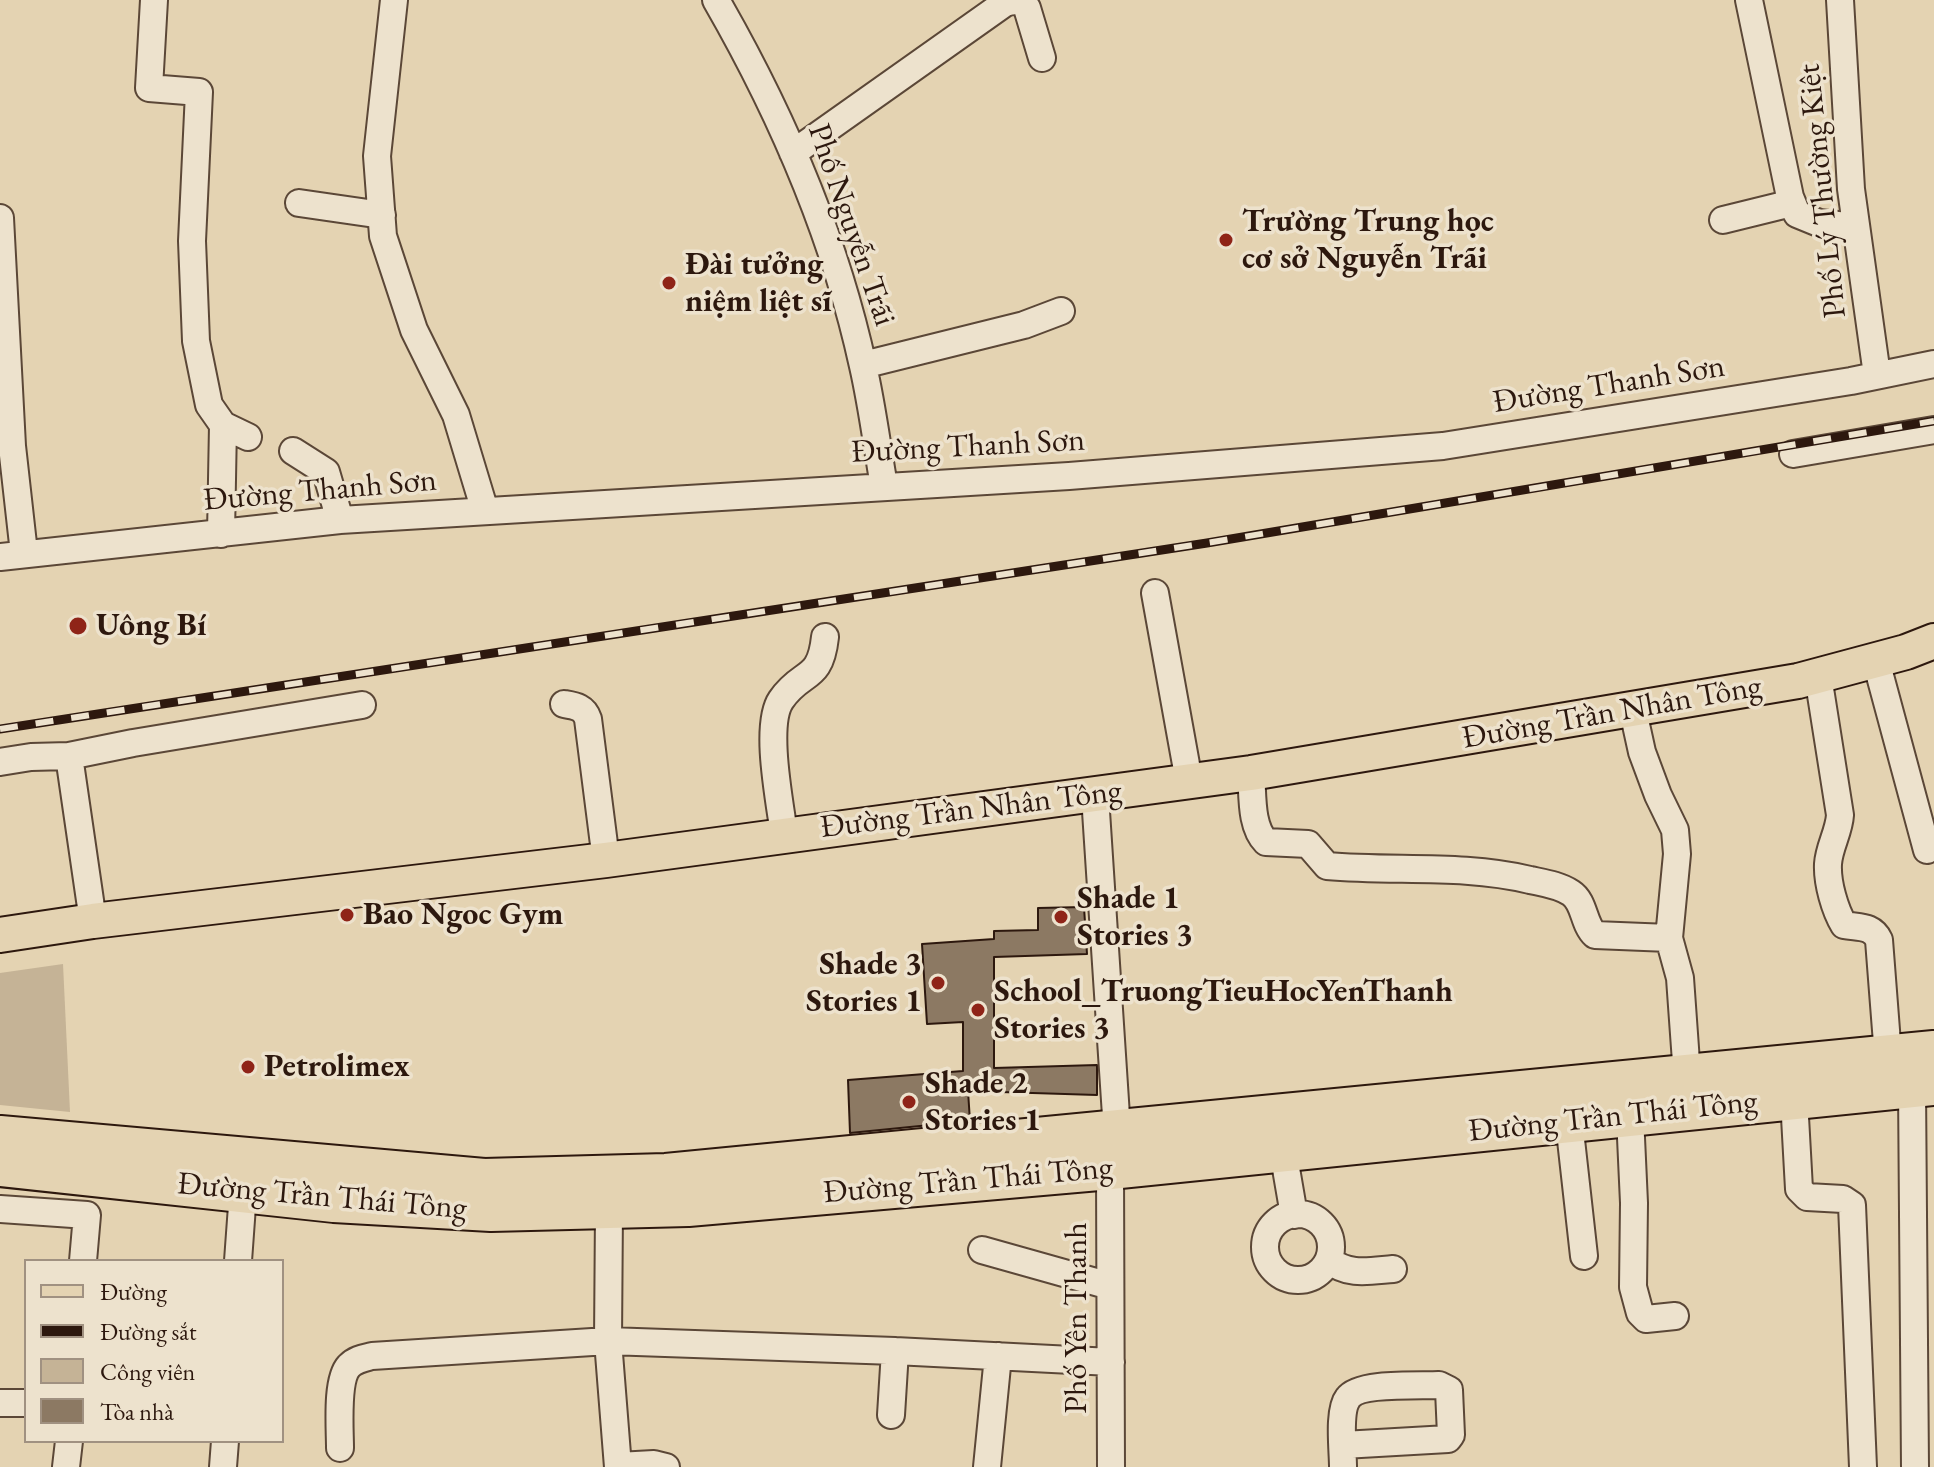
<!DOCTYPE html>
<meta charset="utf-8">
<style>
body{margin:0}
#map{position:relative;width:1934px;height:1467px;overflow:hidden;background:#e4d3b2;font-family:"EB Garamond",serif}
canvas{display:block}
.legend{position:absolute;left:24px;top:1259px;width:260px;height:184px;box-sizing:border-box;background:#ede2cd;border:2px solid #a09181;margin:0;padding:10px 14px;list-style:none;font-size:24px;color:#2d180e}
.legend li{display:flex;align-items:center;gap:16px;height:40px}
.legend b{width:40px;border:2px solid #a09181}
</style>
<div id="map">
<canvas width="1934" height="1467"></canvas>
<ul class="legend">
<li><b style="height:10px;background:#e4d3b2"></b>Đường</li>
<li><b style="height:10px;background:#2d180e"></b>Đường sắt</li>
<li><b style="height:22px;background:#c5b396"></b>Công viên</li>
<li><b style="height:22px;background:#8c7963"></b>Tòa nhà</li>
</ul>
</div>
<script>
const context = document.querySelector('canvas').getContext('2d');
context.lineJoin = 'round';
function paint(path, color) {
  context.fillStyle = color;
  context.fill(path, 'evenodd');
}
function trace(path, color, width, dash) {
  context.strokeStyle = color;
  context.lineWidth = width;
  context.lineCap = dash ? 'butt' : 'round';
  context.setLineDash(dash || []);
  context.stroke(path);
}
function label(font, color, halo, rows, align = 'center') {
  context.font = font + ' "EB Garamond",serif';
  context.lineWidth = 7;
  context.setLineDash([]);
  context.textBaseline = 'middle';
  context.strokeStyle = halo;
  context.fillStyle = color;
  for (const [text, x, y, turn = 0] of rows) {
    context.save();
    context.translate(x, y);
    context.rotate((+turn || 0) * Math.PI / 180);
    context.textAlign = isNaN(turn) ? turn : align;
    if (halo) context.strokeText(text, 0, 0);
    context.fillText(text, 0, 0);
    context.restore();
  }
}
const green = new Path2D(`
 M63,964L70,1112L0,1105V973Z`);
const building = new Path2D(`
 M1084,907L1087,954L994,957V1068L1097,1065V1095L968,1091L970,1121L850,1133L848,1080L963,1071V1022L927,1024L922,944L994,939V931L1038,930V908Z`);
const minor = new Path2D(`
 M154,0L149,88L199,92L192,241L196,341L209,405L223,425L248,437
 M394,0L377,156L383,236L414,330L456,415L485,511
 M716,0C781,113 835,238 863,366C872,405 877,446 884,486
 M1749,0L1790,197L1797,214L1819,223L1856,227
 M1840,0L1851,189L1877,375
 M793,153L1005,3C1015,0 1021,0 1027,8L1042,58
 M299,203L382,215
 M0,218L12,446L24,553
 M1723,220L1792,203
 M863,365L1024,325L1061,311
 M293,451L326,472L340,520
 M1793,454L1934,430
 M221,534L223,425
 M0,557L340,520L1069,476L1443,446L1851,381L1934,364
 M1155,593L1189,781
 M1876,661L1927,850
 M1818,676L1840,815C1839,832 1829,847 1828,864C1827,883 1835,910 1844,925C1859,928 1872,925 1879,940L1888,1056
 M564,704C576,706 584,707 588,719L606,860
 M1633,711L1642,752L1658,795L1675,830L1677,854L1669,938L1680,978L1687,1076
 M69,756L133,743L362,705
 M0,762L31,757L69,756L93,921
 M1251,773C1253,794 1250,826 1266,842L1308,844L1327,866C1395,872 1463,864 1530,880C1544,883 1559,885 1571,893C1585,902 1583,924 1595,935L1669,938
 M1095,796L1117,1131
 M784,834C780,803 764,725 781,700C802,669 820,683 825,637
 M1912,1087L1915,1467
 M1794,1099L1799,1189L1807,1197L1843,1199L1852,1205L1863,1467
 M1630,1116L1634,1203L1633,1287L1640,1313L1646,1319L1675,1316
 M1569,1122L1584,1256
 M1283,1151L1294,1215
 M1110,1169L1111,1467
 M0,1209L87,1215L83,1261
 M609,1209L608,1341L618,1467
 M1265 1247a33 33 0 1 1 66 0a33 33 0 1 1-66 0Z
 M982,1250L1110,1286
 M1329,1260C1348,1276 1369,1271 1393,1269
 M238,1261L243,1192
 M0,1403H26
 M891,1415L895,1351
 M1343,1445L1448,1439L1451,1435L1449,1390L1439,1385C1419,1386 1359,1382 1348,1398C1338,1411 1343,1450 1343,1467
 M340,1448C340,1428 336,1380 349,1366C356,1359 364,1358 372,1356L608,1341L895,1351L1111,1362
 M618,1466L654,1464L666,1467
 M66,1467L69,1441
 M223,1467L225,1441
 M987,1467L998,1356`);
const major = new Path2D(`
 M0,935L93,921L606,860L1251,773L1798,681L1906,652L1934,641`);
const highway = new Path2D(`
 M0,1136L484,1179L666,1174L1934,1051
 M0,1166L334,1202L491,1211L688,1206L1110,1169L1934,1085`);
const rail = new Path2D(`
 M0,729L1207,543L1934,421`);
const markers = [
 [1226,240,8,"#8f2418"],
 [669,283,8,"#8f2418"],
 [78,626,10,"#8f2418"],
 [347,915,8,"#8f2418"],
 [1061,917,8,"#8f2418"],
 [938,983,8,"#8f2418"],
 [978,1010,8,"#8f2418"],
 [248,1067,8,"#8f2418"],
 [909,1102,8,"#8f2418"]
];
const streetNames = [
 ["Phố Lý Thường Kiệt",1823,191,-96],
 ["Phố Nguyễn Trãi",851,225,71],
 ["Đường Thanh Sơn",1609,385,-9],
 ["Đường Thanh Sơn",968,447,-3],
 ["Đường Thanh Sơn",320,491,-5],
 ["Đường Trần Nhân Tông",1612,713,-10],
 ["Đường Trần Nhân Tông",971,810,-7],
 ["Đường Trần Thái Tông",1613,1117,-6],
 ["Đường Trần Thái Tông",968,1181,-5],
 ["Đường Trần Thái Tông",322,1197,5],
 ["Phố Yên Thanh",1077,1318,-90]
];
const poiNames = [
 ["Trường Trung học",1242,222],
 ["cơ sở Nguyễn Trãi",1242,259],
 ["Đài tưởng",685,265],
 ["niệm liệt sĩ",685,302],
 ["Uông Bí",96,626],
 ["Shade 1",1077,899],
 ["Stories 3",1077,936],
 ["Bao Ngoc Gym",363,915],
 ["Shade 3",922,965,"right"],
 ["Stories 1",922,1002,"right"],
 ["School_TruongTieuHocYenThanh",994,992],
 ["Stories 3",994,1029],
 ["Petrolimex",264,1067],
 ["Shade 2",925,1084],
 ["Stories 1",925,1121]
];
paint(green, '#c5b396');
paint(building, '#8c7963');
trace(building, '#2d180e', 2);
trace(minor, '#5b4737', 30);
trace(major, '#2d180e', 38);
trace(highway, '#2d180e', 44);
trace(minor, '#ede2cd', 26);
trace(major, '#e4d3b2', 34);
trace(highway, '#e4d3b2', 40);
trace(rail, '#2d180e', 9);
trace(rail, '#ede2cd', 6, [18]);
for (const [x, y, r, color] of markers) {
  const dot = new Path2D();
  dot.arc(x, y, r, 0, 2 * Math.PI);
  context.fillStyle = color;
  context.fill(dot);
  trace(dot, '#ede2cd', 3);
}
label('32px', '#2d180e', '#ede2cd', streetNames);
label('bold 32px', '#2d180e', '#ede2cd', poiNames, 'left');
</script>
